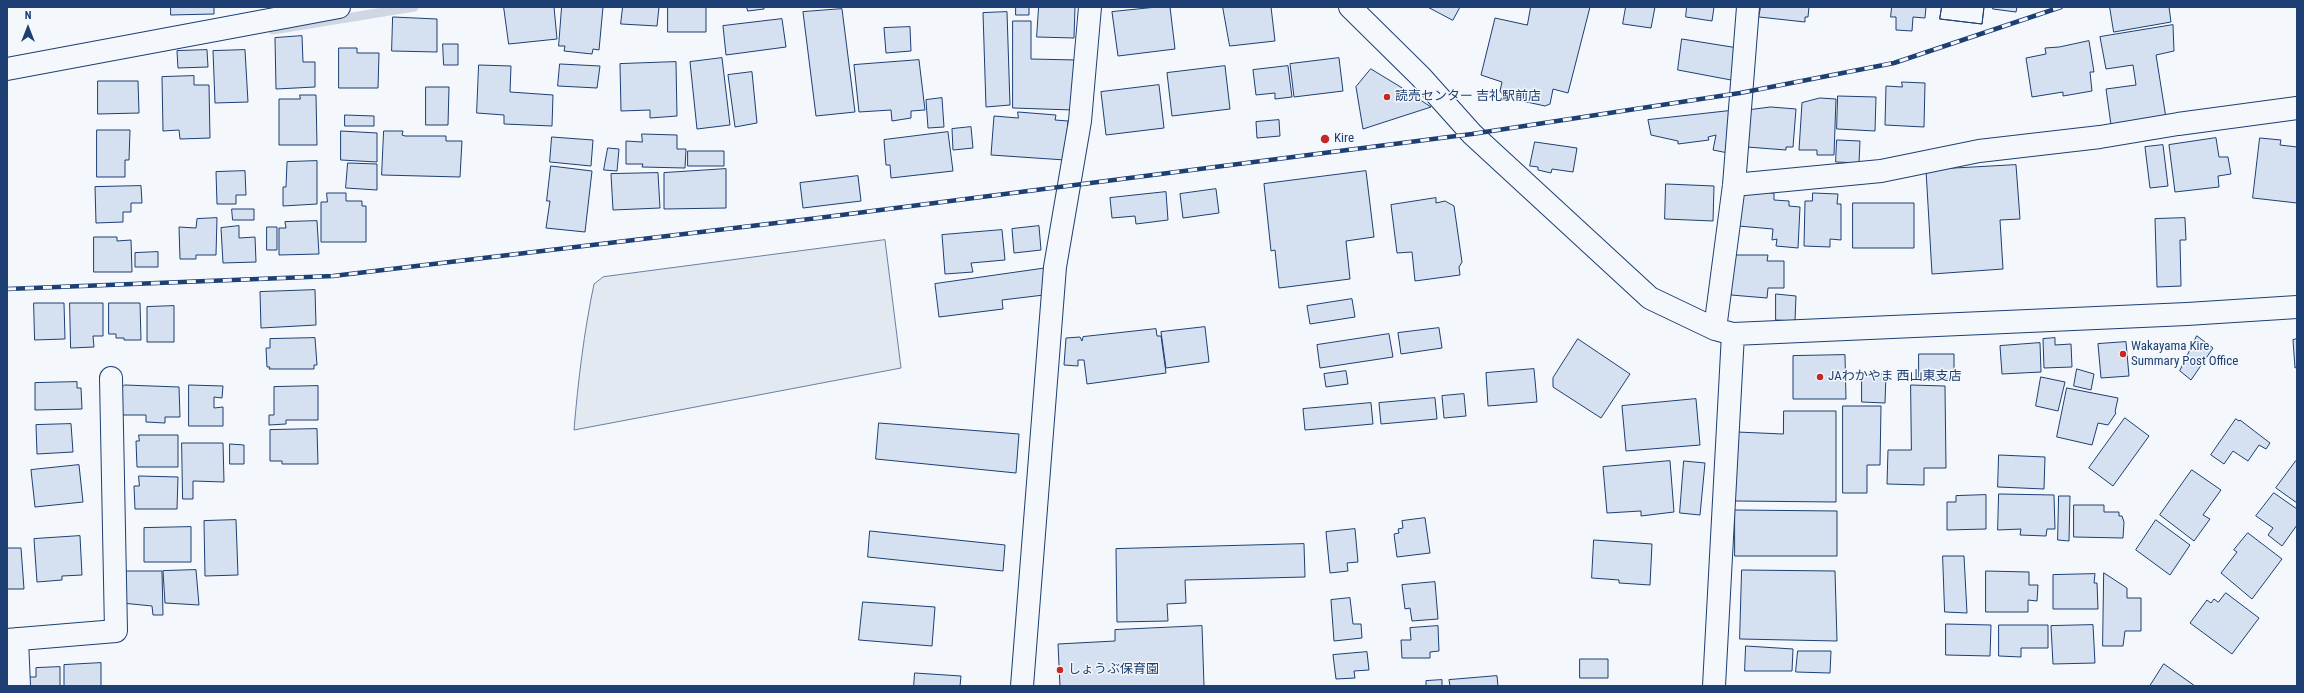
<!DOCTYPE html>
<meta charset="utf-8">
<style>
body{margin:0}
#map{position:relative;width:2304px;height:693px;overflow:hidden;background:#f4f7fb;font-family:"Roboto Condensed",sans-serif}
canvas{display:block}
.frame{position:absolute;inset:0;border:8px solid #1d3f73;pointer-events:none}
.north{position:absolute;left:8px;top:8px;width:40px;height:40px;-webkit-text-stroke:3px #f4f7fb;paint-order:stroke;rotate:0deg;font-size:11px;font-weight:700;line-height:16px;text-align:center;color:#1d3f73}
.north::after{content:'';display:block;margin:auto;width:14px;height:18px;background:#1d3f73;clip-path:polygon(50% 0,100% 100%,50% 72%,0 100%)}
</style>
<div id="map">
<canvas width="2304" height="693"></canvas>
<div class="frame"></div>
<div class="north">N</div>
</div>
<script>
const context = document.querySelector('canvas').getContext('2d');
context.lineJoin = 'round';
function paint(path, color) {
  context.fillStyle = color;
  context.fill(path, 'evenodd');
}
function trace(path, color, width, dash) {
  context.strokeStyle = color;
  context.lineWidth = width;
  context.lineCap = dash ? 'butt' : 'round';
  context.setLineDash(dash || []);
  context.stroke(path);
}
function label(font, color, halo, rows, align = 'center') {
  context.font = font + ' "Roboto Condensed","Noto Sans JP",sans-serif';
  context.lineWidth = 3;
  context.setLineDash([]);
  context.textBaseline = 'middle';
  context.strokeStyle = halo;
  context.fillStyle = color;
  for (const [text, x, y, turn = 0] of rows) {
    context.save();
    context.translate(x, y);
    context.rotate((+turn || 0) * Math.PI / 180);
    context.textAlign = isNaN(turn) ? turn : align;
    if (halo) context.strokeText(text, 0, 0);
    context.fillText(text, 0, 0);
    context.restore();
  }
}
const green = new Path2D(`
 M885,240L901,368L574,430C578,381 584,332 594,284L603,277Z`);
const stream = new Path2D(`
 M273,30L414,7`);
const building = new Path2D(`
 M171,7H214V14L171,15Z
 M504,7H554L557,39L509,44Z
 M562,7H603L599,50L593,49L592,54L564,51L565,46H559Z
 M623,7H659L657,26L621,24Z
 M668,7H706V32H668Z
 M747,7H764V9L748,11Z
 M1016,7H1029V15H1016Z
 M1039,7H1075L1074,38L1037,37Z
 M1157,7H1170L1175,49L1118,56L1112,12Z
 M1223,7H1271L1275,41L1230,46Z
 M1428,7H1460L1453,20Z
 M1531,7H1590L1568,93L1553,89L1550,104L1545,106L1504,97L1500,91L1502,82L1481,75L1495,18L1527,25Z
 M1626,7H1655L1651,28L1623,24Z
 M1687,7H1714L1712,21L1686,17Z
 M1761,7H1809L1808,17H1805V22L1759,17Z
 M1892,7H1926L1925,18L1913,17L1912,31L1896,30V17H1891Z
 M1942,7H1984L1982,24L1940,19Z
 M1942,7H1984L1982,24L1940,19Z
 M1993,7H2017L2016,12L1993,9Z
 M2110,7H2169L2171,22L2114,32Z
 M842,9L855,112L816,116L803,12Z
 M1007,12L1010,105L986,107L983,13Z
 M393,17L437,19V52L392,51Z
 M782,19L786,47L726,55L723,26Z
 M1013,21H1031V59L1077,60L1073,110L1013,108Z
 M2173,25L2174,51L2156,55L2166,118L2111,125L2106,89L2136,85L2133,65L2106,69L2100,37Z
 M910,27L911,51L886,53L884,28Z
 M302,36L303,62H315V87L276,89L275,38Z
 M1682,39L1738,48L1731,80L1678,70Z
 M2089,41L2094,72H2090L2092,91L2063,96V92L2032,97L2026,58L2046,54L2045,48L2059,47Z
 M443,44H458V65H444Z
 M339,48H357V53H379L378,88H339Z
 M207,50L208,67L178,68L177,51Z
 M245,50L248,102L215,103L213,51Z
 M722,58L730,125L697,129L690,62Z
 M1339,58L1343,91L1294,97L1290,64Z
 M919,60L925,110L911,111V118L892,121L891,110L859,112L854,65Z
 M676,62L677,116L650,118V110L621,111L620,64Z
 M560,64L600,66L597,88L558,86Z
 M479,65L511,66L510,92L553,95L552,126L504,124V115L477,113Z
 M1225,66L1230,109L1172,116L1167,73Z
 M1288,66L1292,97L1275,99V93L1256,95L1253,70Z
 M1371,69L1399,86L1431,107L1363,129L1356,87Z
 M752,72L757,123L735,127L728,75Z
 M194,76V85H209L210,138L180,139L179,130L163,131L162,77Z
 M98,81H138L139,113L98,114Z
 M1902,82L1925,83L1924,127L1885,125L1886,86L1902,87Z
 M1159,85L1164,128L1106,135L1101,92Z
 M426,87H449L448,125H426Z
 M300,95H316L317,145H279V99H300Z
 M1838,96L1876,97L1875,131L1837,129Z
 M942,98L944,127L928,128L926,100Z
 M1820,98L1836,99L1834,155H1817V150H1799L1802,103Z
 M1771,107L1796,109L1793,147H1786V150L1747,147L1750,110Z
 M1738,110L1728,153L1713,150L1716,135L1708,137L1709,140L1678,144V141L1651,135L1648,120Z
 M1018,112L1056,115L1055,120L1068,121L1065,160L991,155L994,116L1018,118Z
 M345,115L374,116V126H345Z
 M1279,120L1280,136L1257,138L1256,122Z
 M971,127L973,148L953,150L952,129Z
 M97,130H130L129,160H125V177H97Z
 M341,131L377,133V162L341,160Z
 M384,131H403L402,135L405,136H446V141H462L460,177L382,175Z
 M948,132L953,171L891,178L890,165H886L884,140Z
 M642,134L677,135V149H686L685,168L642,167L643,164H626V141L642,142Z
 M552,137L593,140L591,166L550,162Z
 M2216,138L2219,157H2228L2231,174L2218,176L2219,187L2175,192L2169,145Z
 M2260,138L2281,140L2280,145L2297,147V203L2253,198Z
 M1837,140L1860,141L1859,163L1836,162Z
 M1535,142L1577,148L1573,172L1552,169L1551,173L1538,170V167L1530,166Z
 M2163,145L2168,186L2150,188L2145,147Z
 M608,148L619,149L617,171L604,170Z
 M688,151H724V166H688Z
 M317,161V204L283,206V187H286L287,162Z
 M348,163L377,164V190L346,188Z
 M2016,165L2020,219L2000,220L2003,269L1932,274L1926,170Z
 M551,166L592,171L585,232L546,228L550,201H547Z
 M726,169V208L664,209V173Z
 M245,171L246,195H236V204H217L216,172Z
 M1366,171L1374,237L1346,241L1350,279L1279,288L1275,250L1271,251L1264,184Z
 M658,173L660,208L613,210L611,174Z
 M858,176L861,201L803,208L800,183Z
 M1666,184L1714,186L1713,221L1665,219Z
 M1743,184L1771,186L1770,193H1774V200L1789,201V206L1800,207L1798,248L1776,246L1777,239L1772,240L1773,229L1738,226Z
 M141,186L142,203H131V212H123V222L96,223L95,187Z
 M1216,189L1219,213L1183,218L1180,194Z
 M1166,192L1168,220L1136,224L1135,216L1112,218L1110,198Z
 M327,193H346V201H362V206H366V242H321V202H327Z
 M1813,193L1838,194L1837,204H1841V240L1830,239V247L1804,246L1805,201H1812Z
 M1436,198V203L1445,201L1454,206L1462,262L1459,267L1460,275L1415,281L1412,252L1397,253L1391,205Z
 M1853,203H1914V248H1853Z
 M232,209H254V220H233Z
 M217,218L216,255H196V259H180L179,227L196,228L197,219Z
 M2185,218L2186,240H2180L2181,286L2157,287L2155,219Z
 M317,221L319,254L279,255V228H286L285,222Z
 M239,226V238L255,237L256,262L223,263L221,228Z
 M1039,226L1041,250L1014,253L1012,229Z
 M267,227H277V250H267Z
 M1002,230L1005,260L971,263L973,272L945,274L942,235Z
 M94,237H117V241L131,240L132,272H94Z
 M158,252V267H135V253Z
 M1731,255H1768L1767,261H1784V288H1768L1767,298L1731,295Z
 M1054,267L1044,295L1002,300L1003,309L939,317L935,284Z
 M315,290L316,325L261,328L260,292Z
 M1776,294L1796,296L1795,321L1776,320Z
 M1352,299L1355,317L1310,324L1307,306Z
 M34,303H64L65,339L35,340Z
 M70,303H103V336H93L94,347L71,348Z
 M109,303H140L141,340H124V338H116V334H109Z
 M174,306V342H147V307Z
 M1205,327L1209,362L1166,368L1161,332Z
 M1439,328L1442,348L1401,354L1398,333Z
 M1156,329L1157,336H1161L1166,373L1087,384L1084,360H1078V366L1064,365L1066,338L1080,337L1082,341L1083,337Z
 M1389,334L1393,357L1320,368L1317,345Z
 M2197,336L2213,348L2191,380L2180,371Z
 M315,338L317,365H314V369H269L270,367H267L266,348H270V339Z
 M2055,338V345L2071,344L2072,367L2044,368L2043,339Z
 M1578,339L1630,374L1601,418L1553,387V378Z
 M2297,339V367L2295,368L2293,340Z
 M2126,342L2129,376L2101,378L2098,344Z
 M2040,343L2041,372L2002,374L2000,346Z
 M1919,354H1954V379H1919Z
 M1845,355L1846,399H1793V356Z
 M1534,369L1537,402L1488,406L1486,373Z
 M2077,369L2094,374L2091,390L2074,386Z
 M1346,371L1348,384L1326,387L1324,374Z
 M1862,374H1886L1885,403L1862,402Z
 M2041,377L2065,382L2058,411L2036,406Z
 M77,382V388H81L82,409L35,410V383Z
 M125,385L179,387L180,417H165V423L146,422V415H118V391Z
 M189,385L223,386L222,398L214,397V408L223,407V426H189Z
 M1911,385L1945,386L1946,468H1924V485L1887,484L1888,450H1911Z
 M318,386V420H286V424L269,425V415H274V387Z
 M2067,388L2118,398L2115,412L2116,413L2108,425L2098,423L2092,445L2057,437Z
 M1464,394L1466,416L1444,418L1442,396Z
 M1435,398L1437,419L1381,424L1379,403Z
 M1696,399L1700,445L1626,451L1622,406Z
 M1371,403L1373,424L1305,430L1303,409Z
 M1843,406H1881L1880,465H1867V493H1843Z
 M1784,411H1836V502L1735,501L1737,432L1783,434Z
 M2125,418L2149,436L2113,486L2089,468Z
 M2236,419L2239,421L2240,420L2270,443L2266,449L2259,445L2248,461L2233,451L2224,464L2211,455Z
 M879,423L1019,434L1016,473L876,459Z
 M71,424L73,452L37,454L36,425Z
 M317,429L318,464H282V461H270V430Z
 M139,435H178V467H137L136,441H139Z
 M182,443H223L224,482L193,481V499H183Z
 M230,444L244,445V464H230Z
 M1999,455L2045,457L2044,489L1998,487Z
 M1670,461L1674,512L1641,516V511L1607,513L1603,467Z
 M1684,461L1705,463L1700,515L1680,513Z
 M2296,461L2297,462V503L2276,488Z
 M79,465L83,502L35,507L31,470Z
 M2192,470L2221,490L2203,515L2210,519L2194,541L2160,515Z
 M139,476L178,477L177,509H135L134,486H139Z
 M2274,493L2297,509V525L2282,546L2268,535L2273,528L2256,516Z
 M1999,494L2054,495L2055,529H2047L2046,536L2020,535L2021,529L1998,530Z
 M1986,495V529L1947,530V502H1956V496Z
 M2059,496H2070L2069,541L2058,540Z
 M2074,505H2104V512H2119V516H2122L2124,522L2123,538L2074,537Z
 M1735,510L1837,511V556H1735Z
 M1425,518L1430,553L1397,557L1394,534L1399,533L1398,529L1403,528L1402,521Z
 M236,520L238,575L205,576L204,521Z
 M2156,520L2190,545L2170,575L2136,550Z
 M191,527V562H144V528Z
 M1355,529L1358,562L1347,563L1348,571L1330,573L1326,532Z
 M870,531L1005,545L1003,571L868,557Z
 M2248,533L2282,559L2252,599L2221,573L2237,552L2234,550Z
 M80,536L82,575L62,576V580L37,582L34,539Z
 M1594,540L1652,544L1650,585L1619,583V580L1592,578Z
 M1304,544L1305,577L1185,580L1186,603L1167,604L1168,621L1117,622L1116,549Z
 M7,548H21L24,589H7Z
 M1943,556H1964L1967,613L1945,612Z
 M196,570L199,605L165,603L163,571Z
 M1742,570L1835,571L1837,641L1740,639Z
 M122,571H162L163,615H153L152,606L122,603Z
 M1986,571L2029,572V585H2038L2037,601L2028,600V612H1986Z
 M2104,573L2127,588V598H2141V631H2125L2123,646H2103Z
 M2095,574L2094,583H2097L2098,609H2053V575Z
 M1435,582L1438,619L1412,621L1410,608L1405,609L1402,585Z
 M2226,593L2259,618L2232,654L2190,623L2207,600L2211,603L2214,599L2218,602Z
 M1350,598L1353,624H1361L1362,638L1334,641L1331,600Z
 M863,602L935,607L932,646L859,640Z
 M1946,624L1991,625L1990,656L1946,655Z
 M1999,625H2048V648H2021V657L1999,656Z
 M2093,625L2095,663L2053,664L2051,626Z
 M1202,626L1204,686H1060L1058,644L1115,641V630Z
 M1438,626L1439,651L1430,652V658H1402L1401,640H1411L1410,628Z
 M1746,646L1793,649L1792,671H1745Z
 M1798,651H1831L1830,673L1796,672Z
 M1367,652L1369,670L1354,671L1355,678L1336,679L1333,655Z
 M1580,659H1608V678H1580Z
 M101,663V686H64V665Z
 M2164,664L2195,686H2150Z
 M60,667V686H29V677H36V668Z
 M915,673L961,676L960,686H914Z
 M1497,676L1498,686H1450L1449,680Z
 M1442,680V686H1426V681Z`);
const street = new Path2D(`
 M1350,7L1421,77L1472,134L1650,298L1715,329L1733,334
 M7,69L339,7
 M1734,185L1881,171L1979,151L2100,137L2178,124L2297,108
 M1715,329L1734,185L1748,7
 M17,639L19,686
 M7,640L116,631L111,378
 M1022,686L1055,267L1080,121L1090,7`);
const secondary = new Path2D(`
 M1714,686L1733,334L2187,314L2297,307`);
const rail = new Path2D(`
 M7,289L333,276L818,218L1472,134L1740,93L1894,63L2061,7`);
const markers = [
 [1387,97,4,"#c62828"],
 [1325,139,5,"#c62828"],
 [2123,354,4,"#c62828"],
 [1820,377,4,"#c62828"],
 [1060,670,4,"#c62828"]
];
const poiNames = [
 ["読売センター 吉礼駅前店",1395,97],
 ["Kire",1334,139],
 ["Wakayama Kire",2131,347],
 ["Summary Post Office",2131,362],
 ["JAわかやま 西山東支店",1828,377],
 ["しょうぶ保育園",1068,670]
];
paint(green, '#e3e9f0');
trace(green, '#687fa3', 1);
trace(stream, '#cfd7e4', 9);
paint(building, '#d5e0f0');
trace(building, '#1d3f73', 1);
trace(street, '#1d3f73', 24);
trace(secondary, '#1d3f73', 24);
trace(street, '#f4f7fb', 22);
trace(secondary, '#f4f7fb', 22);
trace(rail, '#1d3f73', 4.5);
trace(rail, '#f4f7fb', 3, [9]);
for (const [x, y, r, color] of markers) {
  const dot = new Path2D();
  dot.arc(x, y, r, 0, 2 * Math.PI);
  context.fillStyle = color;
  context.fill(dot);
  trace(dot, '#f4f7fb', 1.5);
}
label('13px', '#1d3f73', '#f4f7fb', poiNames, 'left');
</script>
